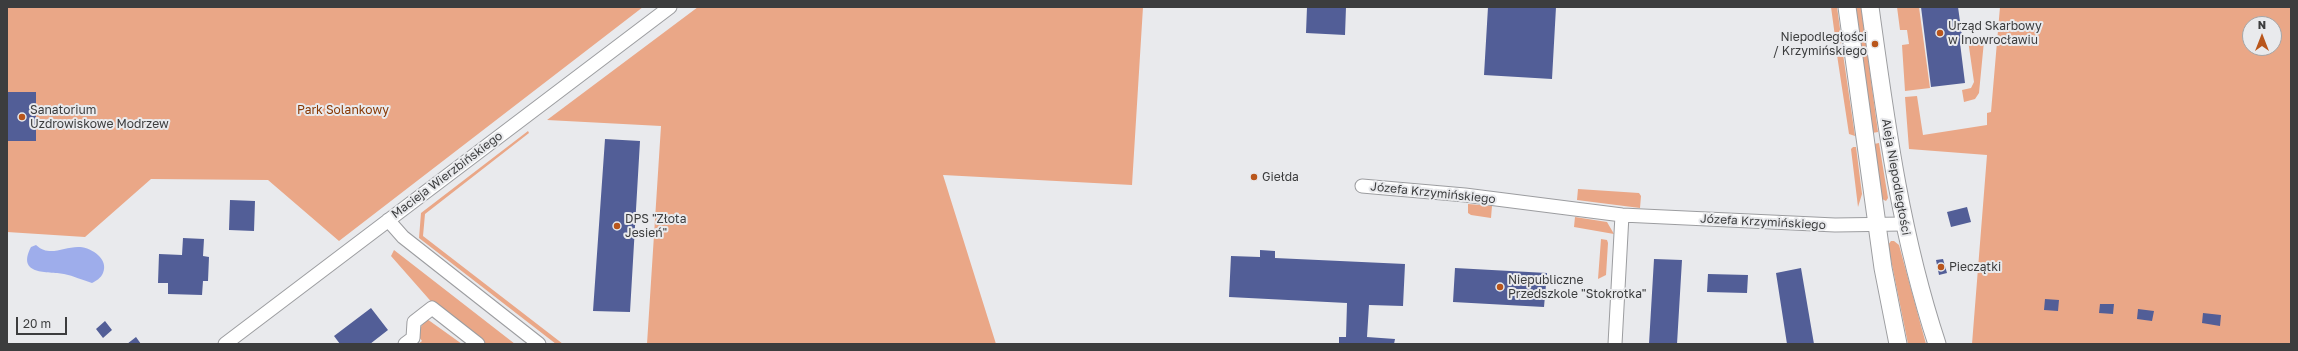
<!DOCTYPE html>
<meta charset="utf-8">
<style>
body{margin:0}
#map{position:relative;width:2298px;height:351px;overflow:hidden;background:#e9eaed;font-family:"Golos Text",sans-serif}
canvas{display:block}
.frame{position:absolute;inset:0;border:8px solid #3c3d3e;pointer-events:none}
.north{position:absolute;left:2242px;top:16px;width:40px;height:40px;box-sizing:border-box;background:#e9eaed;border:1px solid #a4a5a7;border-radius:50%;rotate:0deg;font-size:11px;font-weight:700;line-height:16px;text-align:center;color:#3c3d3e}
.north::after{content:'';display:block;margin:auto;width:14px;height:18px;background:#b9561c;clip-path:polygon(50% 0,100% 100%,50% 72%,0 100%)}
.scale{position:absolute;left:16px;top:317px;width:51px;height:18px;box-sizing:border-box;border:2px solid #3c3d3e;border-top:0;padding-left:5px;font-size:12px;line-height:14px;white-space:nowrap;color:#3c3d3e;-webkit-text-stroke:3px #e9eaed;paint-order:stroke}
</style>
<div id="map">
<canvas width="2298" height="351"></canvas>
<div class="frame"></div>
<div class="north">N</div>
<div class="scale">20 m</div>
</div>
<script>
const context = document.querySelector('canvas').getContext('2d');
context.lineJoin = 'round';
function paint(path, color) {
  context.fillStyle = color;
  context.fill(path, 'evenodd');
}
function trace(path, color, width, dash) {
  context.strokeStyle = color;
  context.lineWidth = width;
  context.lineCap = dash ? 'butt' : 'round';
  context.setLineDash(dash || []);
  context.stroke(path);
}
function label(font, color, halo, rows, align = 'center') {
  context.font = font + ' "Golos Text",sans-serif';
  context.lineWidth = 4;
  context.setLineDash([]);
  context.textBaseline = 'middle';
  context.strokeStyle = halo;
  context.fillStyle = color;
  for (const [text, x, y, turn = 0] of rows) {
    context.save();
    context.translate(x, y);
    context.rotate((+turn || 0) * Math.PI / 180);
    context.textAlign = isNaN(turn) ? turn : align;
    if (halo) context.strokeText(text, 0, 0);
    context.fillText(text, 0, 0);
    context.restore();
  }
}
const green = new Path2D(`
 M7,7H643L339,241L268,180L151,179L85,237L7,232Z
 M698,7H1143L1132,185L943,175L996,344H647L661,126L547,120Z
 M1831,7H1837L1842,43L1836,44Z
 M1855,7H1861L1878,132L1872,133Z
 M1897,7H1919L1930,88L1905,91L1902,45L1909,44L1907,30H1900Z
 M2000,7H2291V344H1972L1987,155L1909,149L1905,97L1917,96L1923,135L1987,125V113L1991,112ZM2250,24H2274V48H2250Z
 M1981,39L1984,41L1979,93L1975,99L1964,102L1962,90L1971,88L1974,82L1968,40Z
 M1843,54L1855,136L1849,134L1837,55Z
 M528,131L529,133L425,214L423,236L563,344H556L419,238L421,213Z
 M1879,143L1888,198L1886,201L1882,199L1874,144Z
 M1853,147H1856L1862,194L1858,207L1851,149Z
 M1578,189L1639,193L1641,196L1640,208L1577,200Z
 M1468,204L1492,206L1491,218L1471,215L1468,213Z
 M1575,217L1607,222L1614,234L1574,227Z
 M1601,239L1607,240L1608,243L1606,275L1598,279Z
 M1891,241H1894L1899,245L1926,344H1908L1888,245Z
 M394,250L515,344H484L435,306L391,256Z
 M427,319L462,344H418L422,341L416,333Z`);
const water = new Path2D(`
 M36,245C50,258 64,246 80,247C92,248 109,259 103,273C101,278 96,281 92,283C82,280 74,276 64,274C48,271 16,276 31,247Z`);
const building = new Path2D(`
 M1307,7H1346L1345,35L1306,33Z
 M1488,7H1556L1552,79L1484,75Z
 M1921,7H1958L1963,43H1960L1965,83L1931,87Z
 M7,92H36V141H7Z
 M605,139L640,141L630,312L593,311Z
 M230,200L255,201L254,231L229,230Z
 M1967,207L1971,222L1951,227L1947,212Z
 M183,238L204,239L203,256L209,257L208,281H203L202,295L168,294V283H158L159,254L182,255Z
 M1260,250L1275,251V258L1405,264L1403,306L1369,305L1367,337L1395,339L1394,344H1339V337H1346L1347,303L1229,297L1231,256L1260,257Z
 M1654,259L1682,260L1677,344H1649Z
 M1943,259L1947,273L1939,275L1936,260Z
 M1455,268L1547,273L1544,307L1453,302Z
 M1801,268L1814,344H1787L1776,273Z
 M1708,274L1748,275L1747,293L1707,292Z
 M2045,299L2059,300L2058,311L2044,310Z
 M2100,304H2114L2113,314L2099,313Z
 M371,308L388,330L370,344H340L334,336Z
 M2138,309L2154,311L2152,321L2137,319Z
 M2203,313L2221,315L2220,326L2202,323Z
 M105,321L112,330L103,338L96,329Z
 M136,337L141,344H127Z`);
const minor = new Path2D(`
 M1362,186L1465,195L1622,215L1835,225L1903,224
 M388,220L403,237L539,344
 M225,344L670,7
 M405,344L413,338L414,322L432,308L478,344
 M1615,344L1622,215`);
const tertiary = new Path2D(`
 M1847,7L1883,268L1898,344
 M1870,7C1886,123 1900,232 1937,344`);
const markers = [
 [1940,33,4,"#b9561c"],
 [1875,44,4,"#b9561c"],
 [22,117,4,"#b9561c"],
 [1254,177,4,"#b9561c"],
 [617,226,4,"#b9561c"],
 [1941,267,4,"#b9561c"],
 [1500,287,4,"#b9561c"]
];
const poiNames = [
 ["Urząd Skarbowy",1948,26],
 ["w Inowrocławiu",1948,40],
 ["Niepodległości",1867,37,"right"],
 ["/ Krzymińskiego",1867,51,"right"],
 ["Sanatorium",30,110],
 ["Uzdrowiskowe Modrzew",30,124],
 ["Giełda",1262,177],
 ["DPS \"Złota",625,219],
 ["Jesień\"",625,233],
 ["Pieczątki",1949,267],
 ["Niepubliczne",1508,280],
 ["Przedszkole \"Stokrotka\"",1508,294]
];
const parkNames = [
 ["Park Solankowy",343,110]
];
const streetNames = [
 ["Macieja Wierzbińskiego",447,175,-37],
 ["Aleja Niepodległości",1896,177,80],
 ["Józefa Krzymińskiego",1433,193,6],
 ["Józefa Krzymińskiego",1763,222,3]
];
paint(green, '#eaa787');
paint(water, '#9eadeb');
paint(building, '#525e97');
trace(minor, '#9c9da0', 15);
trace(tertiary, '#9c9da0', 19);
trace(minor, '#fff', 13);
trace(tertiary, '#fff', 17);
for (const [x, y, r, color] of markers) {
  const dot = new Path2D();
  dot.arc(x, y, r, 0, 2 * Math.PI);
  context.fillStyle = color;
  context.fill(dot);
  trace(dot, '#e9eaed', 1.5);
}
label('12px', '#3c3d3e', '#e9eaed', poiNames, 'left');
label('12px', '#883905', '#e9eaed', parkNames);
label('12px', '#3c3d3e', '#e9eaed', streetNames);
</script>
